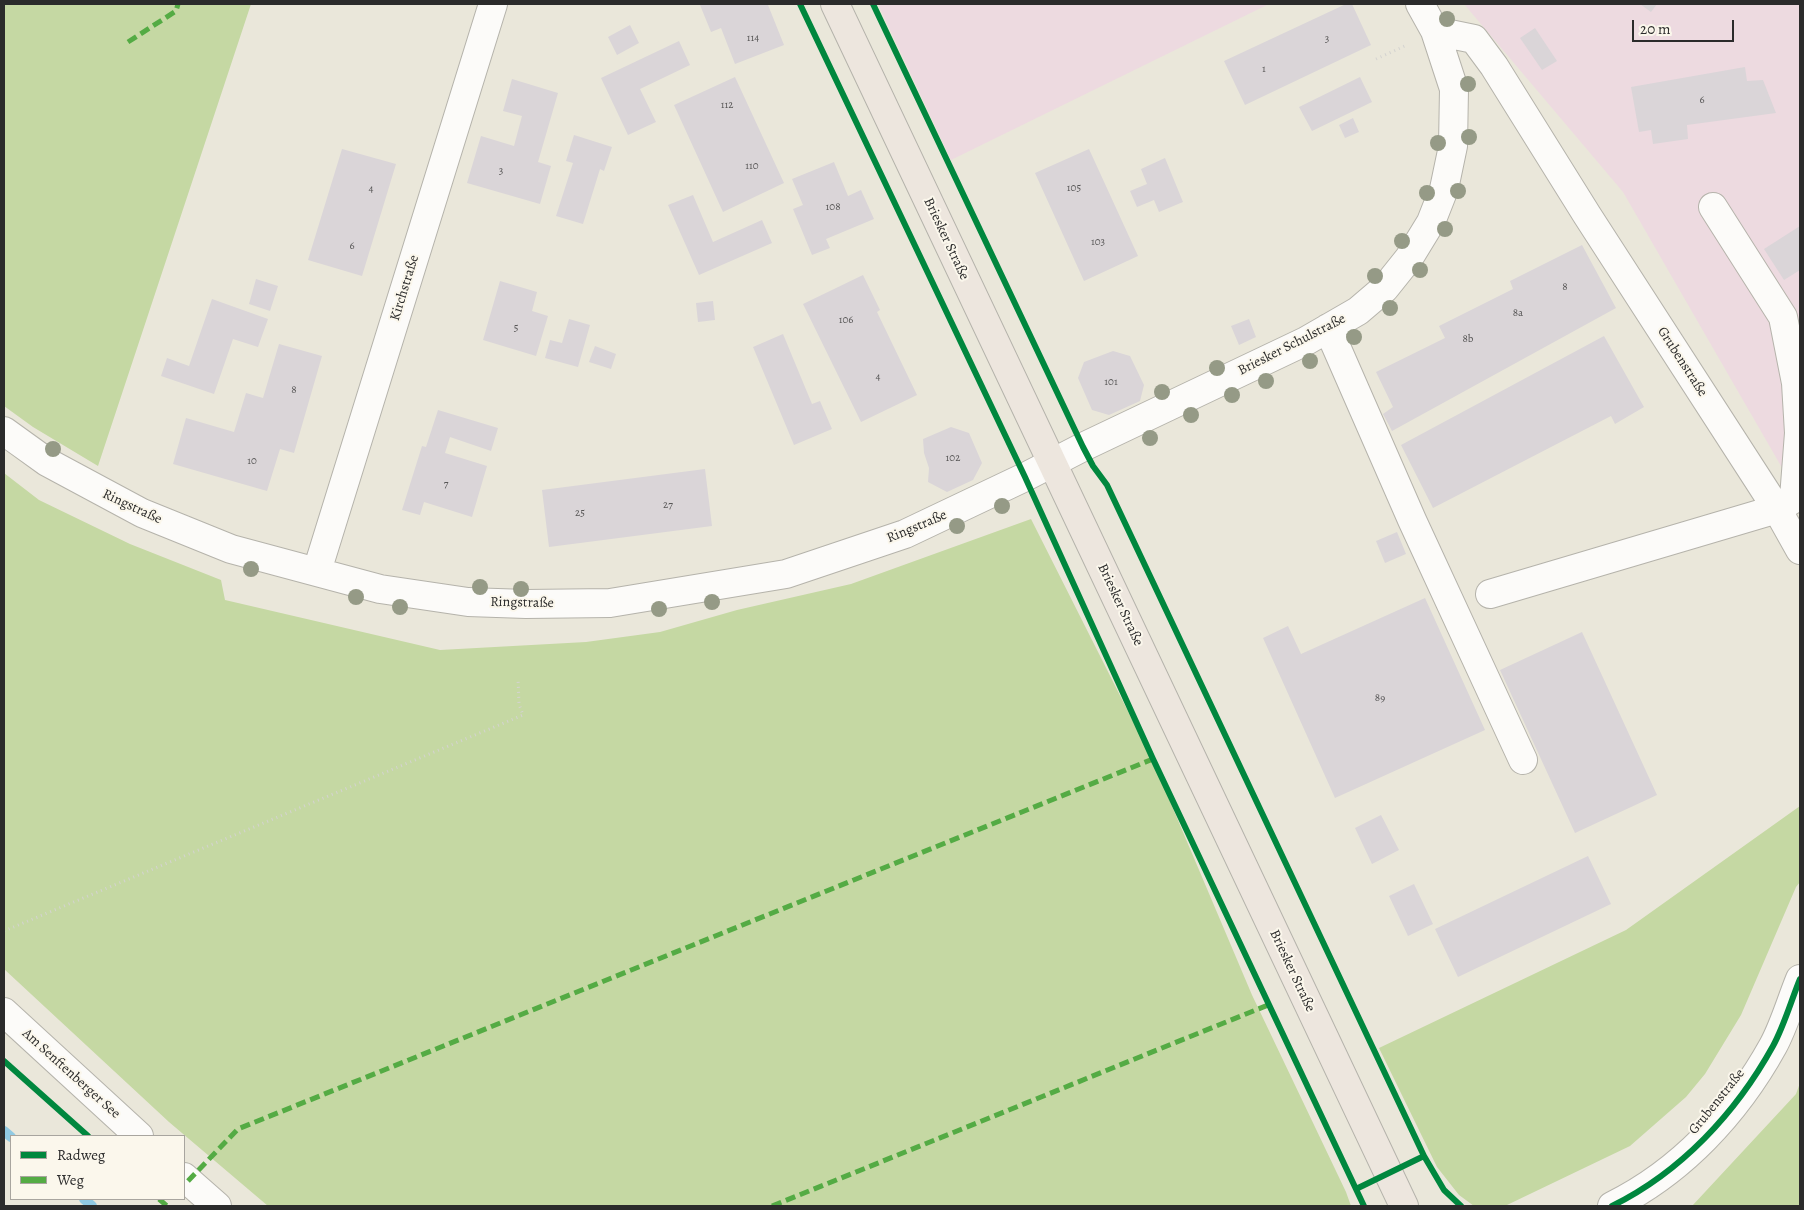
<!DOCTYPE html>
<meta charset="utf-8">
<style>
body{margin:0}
#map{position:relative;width:1804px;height:1210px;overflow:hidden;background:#eae7da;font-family:Alegreya,serif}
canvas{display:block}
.frame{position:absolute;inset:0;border:5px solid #2b2b2b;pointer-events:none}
.legend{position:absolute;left:10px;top:1135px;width:175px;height:65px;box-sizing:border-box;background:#fbf7ec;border:1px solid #a8a59f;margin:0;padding:6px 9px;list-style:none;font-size:15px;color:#2b2b2b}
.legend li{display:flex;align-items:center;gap:10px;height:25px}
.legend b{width:25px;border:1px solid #a8a59f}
.scale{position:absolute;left:1632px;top:20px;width:102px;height:22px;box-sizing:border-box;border:2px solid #2b2b2b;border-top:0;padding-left:6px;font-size:15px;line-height:18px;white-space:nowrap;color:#2b2b2b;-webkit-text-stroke:4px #fbf7ec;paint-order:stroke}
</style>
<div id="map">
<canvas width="1804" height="1210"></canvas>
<div class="frame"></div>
<ul class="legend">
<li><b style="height:6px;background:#00873e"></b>Radweg</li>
<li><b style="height:6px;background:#54ab44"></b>Weg</li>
</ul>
<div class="scale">20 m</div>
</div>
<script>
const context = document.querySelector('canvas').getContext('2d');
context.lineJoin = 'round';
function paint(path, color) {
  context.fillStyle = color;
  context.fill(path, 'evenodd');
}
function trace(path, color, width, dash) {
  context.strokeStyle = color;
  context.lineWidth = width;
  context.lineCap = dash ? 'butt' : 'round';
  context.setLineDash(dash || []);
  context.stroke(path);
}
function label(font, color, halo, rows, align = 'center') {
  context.font = font + ' Alegreya,serif';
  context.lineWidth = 4;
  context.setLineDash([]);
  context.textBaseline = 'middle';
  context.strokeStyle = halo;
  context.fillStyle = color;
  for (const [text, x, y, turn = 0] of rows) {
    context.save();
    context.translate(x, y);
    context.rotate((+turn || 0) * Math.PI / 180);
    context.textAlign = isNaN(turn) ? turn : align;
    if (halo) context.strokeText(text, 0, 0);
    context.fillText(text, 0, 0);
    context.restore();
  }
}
const built = new Path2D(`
 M878,4H1269L951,160Z
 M1464,4H1800V499L1623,192Z`);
const green = new Path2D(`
 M4,4H251L98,466L33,427L4,406Z
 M4,473L39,500L130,544L221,580L225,600L440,650L586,642L660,632L737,610L851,584L1031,519L1152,759L1252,995L1346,1192L1351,1206H268L169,1122L4,969Z
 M1800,806V882L1796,887L1741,1015L1705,1074L1686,1097L1630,1146L1507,1205L1474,1206L1459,1195L1437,1167L1379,1048L1626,930Z
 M1800,1083V1206H1692L1796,1094Z`);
const stream = new Path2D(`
 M4,1131L11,1137
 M84,1199L92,1206`);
const building = new Path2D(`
 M703,4H772L768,5L784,45L735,64L721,28L711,32L700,5Z
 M1346,4H1352L1371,45L1245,105L1224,61Z
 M1640,4H1657L1651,12Z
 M630,25L639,43L617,55L608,37Z
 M1535,28L1557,61L1542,70L1520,38Z
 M679,41L690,65L640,89L656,122L628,135L601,78Z
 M1745,67L1747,81L1763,80L1776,113L1687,125L1688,139L1653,144L1651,130L1639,132L1631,87Z
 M735,77L784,183L723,212L674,105Z
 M1360,77L1372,102L1312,131L1299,107Z
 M512,79L558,93L538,162L551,166L540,204L467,183L481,136L514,146L522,116L503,111Z
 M1353,118L1359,132L1345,138L1339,125Z
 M574,135L612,147L604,171L600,169L583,224L556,216L573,163L566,161Z
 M342,149L396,164L362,276L308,260Z
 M1089,149L1138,256L1084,281L1035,173Z
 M1165,158L1183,202L1159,212L1154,200L1137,207L1130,191L1147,184L1141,169Z
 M834,162L848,196L861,190L874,219L826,239L830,248L812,255L793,209L803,205L792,179Z
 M693,195L713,242L762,220L772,243L699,275L668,205Z
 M1800,226V270L1784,280L1764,249Z
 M1582,245L1616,308L1392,431L1383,414L1393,407L1376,372L1445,338L1439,326L1513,289L1510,281Z
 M863,275L880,310L877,312L917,395L861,422L803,304Z
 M256,279L278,286L270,311L249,304Z
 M500,281L537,292L532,311L548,316L536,356L483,340Z
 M212,299L268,319L258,347L233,339L214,394L161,376L167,358L189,366Z
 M713,301L715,320L698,322L696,303Z
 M569,319L590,325L578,367L545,358L550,340L562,343Z
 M1249,319L1256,337L1239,345L1231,326Z
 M783,334L812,404L820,401L832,429L794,445L753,347Z
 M1604,336L1644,407L1615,424L1611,416L1433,508L1401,445Z
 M279,344L322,356L294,453L280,449L267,491L173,464L186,418L234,432L246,393L263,398Z
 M595,346L616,354L611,369L589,362Z
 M1113,351L1130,356L1144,385L1140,401L1109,415L1092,410L1078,378L1084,362Z
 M438,410L498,428L491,451L450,437L445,453L487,466L472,517L424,502L420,515L402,510L422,446L426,447Z
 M951,427L969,433L982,463L973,480L947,492L928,482L929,468L924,453L923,439Z
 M705,469L712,526L549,547L542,490Z
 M1397,532L1406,554L1385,563L1376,541Z
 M1425,598L1485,730L1335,798L1263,638L1288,626L1301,654Z
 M1582,632L1657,795L1575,833L1500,670Z
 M1381,815L1399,850L1372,864L1355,828Z
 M1588,856L1611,904L1458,977L1435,929Z
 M1414,884L1433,924L1408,936L1389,896Z`);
const path = new Path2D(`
 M1376,59L1407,45
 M4,931L523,715L519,704L518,678`);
const minor = new Path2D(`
 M1435,31L1474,39L1494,66L1587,215L1777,509L1800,550
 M1713,207L1783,317L1796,383L1799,433L1794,498
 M1328,328L1412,520L1523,760
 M4,431L47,462L142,513L231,549L380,589L468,602L526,604L610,603L786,574L905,534L1025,477L1083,447L1306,341L1358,311L1385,288L1409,258L1431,222L1444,189L1453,146L1454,89L1435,31L1420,4
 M317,571L493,4
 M1490,594L1777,509L1800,495
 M4,1012L139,1136
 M184,1177L217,1206
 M1612,1206C1681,1172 1736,1113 1773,1046C1784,1026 1791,1001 1800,979`);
const major = new Path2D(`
 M835,4L1404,1206`);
const quiet = new Path2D(`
 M128,42L176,11L178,4
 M188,1181L238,1129L1153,759
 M159,1199L167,1206
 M772,1206L1268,1005`);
const cycleway = new Path2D(`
 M800,4L1025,477L1153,759L1364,1206
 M873,4L1083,447L1093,466L1107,485L1424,1156L1444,1190L1461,1206
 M4,1061L88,1136
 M1356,1189L1424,1156
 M1612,1206C1681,1172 1736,1113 1773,1046C1784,1026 1791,1001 1800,979`);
const trees = [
 [1447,19],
 [1468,84],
 [1469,137],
 [1438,143],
 [1458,191],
 [1427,193],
 [1445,229],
 [1402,241],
 [1420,270],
 [1375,276],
 [1390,308],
 [1354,337],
 [1310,361],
 [1217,368],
 [1266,381],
 [1162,392],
 [1232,395],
 [1191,415],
 [1150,438],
 [53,449],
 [1002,506],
 [957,526],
 [251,569],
 [480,587],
 [521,589],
 [356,597],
 [712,602],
 [400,607],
 [659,609]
];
const numberNames = [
 ["114",753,38],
 ["3",1327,39],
 ["1",1264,69],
 ["6",1702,100],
 ["112",727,105],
 ["110",752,166],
 ["3",501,171],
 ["105",1074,188],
 ["4",371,189],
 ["108",833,207],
 ["103",1098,242],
 ["6",352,246],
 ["8",1565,287],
 ["8a",1518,313],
 ["106",846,320],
 ["5",516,328],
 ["8b",1468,339],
 ["4",878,377],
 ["101",1111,382],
 ["8",294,390],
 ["102",953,458],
 ["10",252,461],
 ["7",446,484],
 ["27",668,505],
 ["25",580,513],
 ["89",1380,698]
];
const streetNames = [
 ["Briesker Straße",946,239,65],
 ["Kirchstraße",405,288,-73],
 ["Briesker Schulstraße",1292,345,-27],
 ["Grubenstraße",1682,362,57],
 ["Ringstraße",132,507,25],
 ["Ringstraße",917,527,-23],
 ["Ringstraße",522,603,1],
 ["Briesker Straße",1120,605,65],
 ["Briesker Straße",1292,971,65],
 ["Am Senftenberger See",71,1074,42],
 ["Grubenstraße",1717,1102,-51]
];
paint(built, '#eddae0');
paint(green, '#c5d8a3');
trace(stream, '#91cae3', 10);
paint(building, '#dad5d8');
trace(minor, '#b5b3ab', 30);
trace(major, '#b5b3ab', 30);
trace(path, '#d4d3d0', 3, [1, 4]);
trace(minor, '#fcfbf9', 28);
trace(major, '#ede6de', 28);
trace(quiet, '#54ab44', 5, [10, 5]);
trace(cycleway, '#00873e', 6);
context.fillStyle = '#959a86';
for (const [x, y] of trees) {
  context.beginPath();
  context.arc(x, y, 8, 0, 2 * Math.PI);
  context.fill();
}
label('11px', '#575656', null, numberNames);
label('14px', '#2b2b2b', '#fbf7ec', streetNames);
</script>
